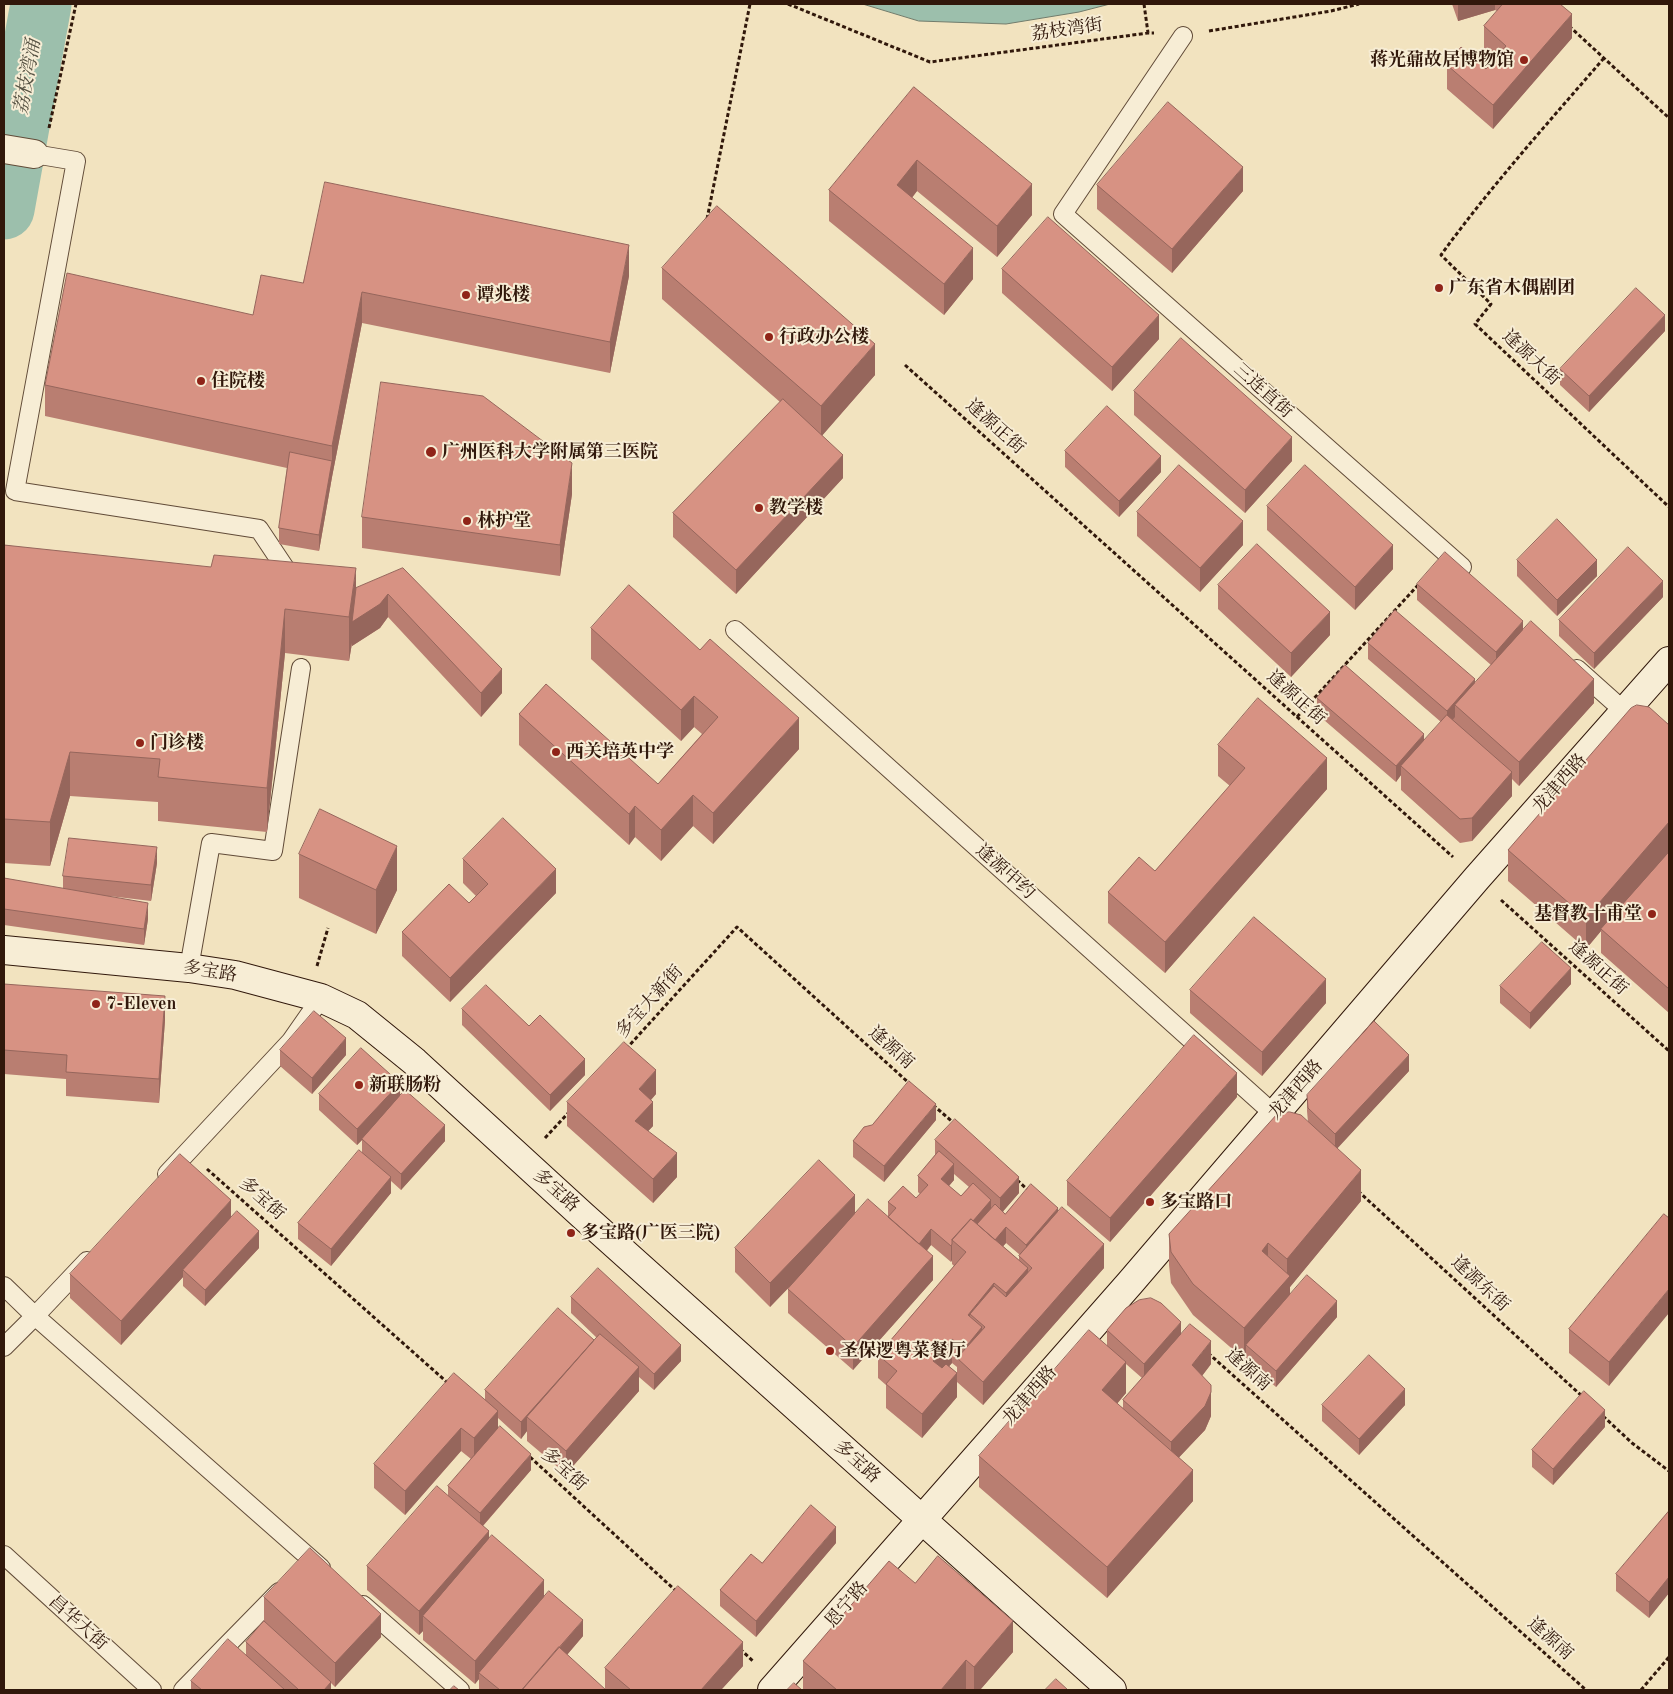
<!DOCTYPE html>
<meta charset="utf-8">
<style>
body{margin:0}
#map{position:relative;width:1673px;height:1694px;overflow:hidden;background:#f2e3bf;font-family:"Old Standard TT",serif}
canvas{display:block}
.frame{position:absolute;inset:0;border:5px solid #31180b;pointer-events:none}
</style>
<div id="map">
<canvas width="1673" height="1694"></canvas>
<div class="frame"></div>
</div>
<script>
const context = document.querySelector('canvas').getContext('2d');
context.lineJoin = 'round';
function paint(path, color) {
  context.fillStyle = color;
  context.fill(path, 'evenodd');
}
function trace(path, color, width, dash) {
  context.strokeStyle = color;
  context.lineWidth = width;
  context.lineCap = dash ? 'butt' : 'round';
  context.setLineDash(dash || []);
  context.stroke(path);
}
function label(font, color, halo, rows, align = 'center') {
  context.font = font + ' "Old Standard TT","Noto Serif SC",serif';
  context.lineWidth = 4;
  context.setLineDash([]);
  context.textBaseline = 'middle';
  context.strokeStyle = halo;
  context.fillStyle = color;
  for (const [text, x, y, turn = 0] of rows) {
    context.save();
    context.translate(x, y);
    context.rotate((+turn || 0) * Math.PI / 180);
    context.textAlign = isNaN(turn) ? turn : align;
    if (halo) context.strokeText(text, 0, 0);
    context.fillText(text, 0, 0);
    context.restore();
  }
}
const water = new Path2D(`
 M863,4H1110L1079,12L1006,24L919,21Z`);
const river = new Path2D(`
 M4,209L41,4`);
const path = new Path2D(`
 M788,4L930,62L1148,33H1154
 M1144,4L1148,33
 M1569,26L1669,118
 M1209,31L1331,11L1359,4
 M1604,58C1548,123 1491,186 1441,255L1491,304L1475,324L1669,507
 M49,128L76,4
 M707,219L750,4
 M905,365L1453,857
 M1297,717L1419,584
 M1501,900L1669,1051
 M317,966L328,928
 M626,1049L737,927L910,1084
 M933,1105L955,1124
 M545,1138L570,1111
 M207,1169L449,1384
 M1017,1180L1029,1191
 M1358,1191L1584,1398
 M1208,1353L1586,1690
 M1603,1416L1632,1443L1669,1471
 M530,1457L676,1591
 M740,1649L754,1662
 M1641,1690L1669,1657`);
const lane = new Path2D(`
 M1183,36L1063,214L1462,567
 M34,154L76,161L15,491L259,529L293,580
 M735,630L1275,1115
 M1577,669L1624,711
 M189,968L211,843L273,851L301,668
 M167,1174L291,1041L321,998
 M4,1286L35,1316L321,1568
 M4,1347L35,1316L87,1261
 M4,1555L152,1690
 M363,1605L460,1690
 M183,1690L279,1592`);
const street = new Path2D(`
 M4,149L34,154`);
const secondary = new Path2D(`
 M4,950L189,968L235,975L321,998L357,1015L415,1062L581,1214L1112,1690
 M772,1690L1130,1283L1477,878L1669,661`);
const wall = new Path2D(`
 M1452,4H1560L1572,38L1493,129L1447,89V65L1486,69L1495,59L1484,50V26L1497,11L1495,10L1458,21Z
 M914,87L1032,215L997,257L917,191L912,198L973,279L944,315L829,221V190Z
 M1097,185L1243,191L1172,273L1097,209Z
 M662,268L875,375L822,435L843,478L736,594L673,537V513L780,402L662,299Z
 M1002,269L1159,339L1112,391L1002,293Z
 M629,276L610,373L362,323L332,477L319,551L279,544V528L287,468L45,416V385L253,315L303,283Z
 M1665,331L1589,412L1560,385V369Z
 M1134,391L1292,461L1245,513L1134,415Z
 M1065,451L1161,472L1119,517L1065,467Z
 M572,494L560,576L362,548V517Z
 M1267,506L1393,569L1355,610L1267,530Z
 M1137,512L1243,545L1200,592L1137,536Z
 M4,545L356,588L403,568L502,693L481,717L388,617L380,628L352,646V643L349,661L285,653L267,832L158,821V802L70,796L50,866L4,863Z
 M1517,560L1597,576L1557,616L1517,576Z
 M1417,584L1523,630L1594,703L1519,786L1512,779V796L1472,841L1460,843L1401,790V775L1396,782L1317,714V698L1424,741L1441,722L1368,659V643L1475,684L1491,665L1417,600Z
 M1218,585L1330,635L1291,677L1218,609Z
 M1663,597L1594,669L1559,636V620Z
 M591,628L799,749L713,844L693,826L661,861L635,837L629,845L519,745V714L658,784L702,734L694,727L681,741L591,659Z
 M1669,725V1013L1601,953V931L1586,949L1508,881V850Z
 M1218,745L1327,789L1165,973L1108,923V892L1155,871L1230,786L1218,776Z
 M299,854L397,890L376,934L299,898Z
 M463,859L556,893L450,1002L402,956V932L469,903L476,896L463,883Z
 M157,863L151,901L109,896L148,919L144,945L4,925V878L63,889V876Z
 M4,984L165,1020L159,1103L66,1096V1079L4,1074Z
 M1571,984L1530,1029L1500,1003V986Z
 M1190,990L1326,1003L1262,1076L1190,1013Z
 M462,1009L529,1026L585,1075L550,1111L462,1025Z
 M280,1050L346,1055L312,1094L280,1066Z
 M1409,1071L1337,1148L1361,1201L1290,1287V1294L1337,1317L1276,1387L1246,1361V1357L1244,1359L1193,1315L1171,1283L1169,1265V1234L1308,1122L1307,1111V1095Z
 M319,1094L400,1096L445,1141L401,1190L391,1181V1193L331,1266L298,1239V1223L362,1152V1140L357,1145L319,1110Z
 M656,1094L651,1100L653,1126L648,1131L677,1177L653,1203L567,1126V1102Z
 M1237,1097L1110,1242L1067,1205V1181Z
 M936,1120L884,1182L853,1157V1141Z
 M935,1140L1019,1193L1003,1211L1005,1214L1058,1212L1104,1268L983,1405L957,1382V1397L922,1438L886,1408V1385L878,1378V1355L954,1266L952,1264V1260L951,1262L931,1245L927,1251L933,1280L853,1370L788,1313V1289L803,1273L770,1307L735,1272V1248L855,1214L888,1217V1202L916,1198L920,1194L918,1192V1176L935,1155ZM954,1174L969,1187L961,1196L949,1186L954,1180ZM1006,1243L1020,1255L1019,1256V1260L1003,1246ZM952,1363L957,1367V1373L949,1366Z
 M1664,1214L1609,1386L1569,1353V1329Z
 M231,1218L259,1248L205,1306L183,1286V1277L121,1345L70,1298V1274Z
 M571,1297L681,1361L654,1390L639,1377V1391L566,1474L527,1441V1431L521,1439L498,1418V1428L531,1470L483,1526L489,1539L583,1636L567,1655L605,1690V1668L743,1666L721,1690H479V1679L475,1684L423,1640V1631L419,1635L367,1590V1566L448,1496V1486L471,1459L461,1451L405,1515L374,1488V1464L485,1400V1390L594,1341L597,1338L571,1313Z
 M1107,1330L1181,1334L1211,1364L1202,1376L1211,1409V1416L1205,1430L1179,1457L1193,1501L1107,1598L979,1487V1456L1107,1346ZM1126,1364L1142,1378L1123,1400V1408L1117,1404L1126,1393Z
 M1322,1405H1405L1359,1455L1322,1421Z
 M1605,1427L1553,1485L1532,1467V1450Z
 M1669,1511V1593L1649,1618L1616,1591V1574Z
 M836,1543L756,1637L720,1606V1590L762,1563Z
 M915,1583L1013,1652L980,1690H803V1661Z
 M264,1597L381,1637L335,1687L331,1683V1690H191V1681L246,1655V1642L264,1621Z`);
const shadedWall = new Path2D(`
 M1458,4H1495V10L1458,21Z
 M1572,14V38L1493,129V105Z
 M917,160V191L897,216V185Z
 M1243,167V191L1172,273V249Z
 M1032,184V215L997,257V226Z
 M629,245V276L610,373V342Z
 M973,248V279L944,315V284Z
 M362,292V323L332,477L319,551V535L332,461V446Z
 M1159,315V339L1112,391V367Z
 M1665,315V331L1589,412V396Z
 M875,344V375L821,437V406Z
 M1292,437V461L1245,513V490Z
 M843,455V478L736,594V570Z
 M1161,456V472L1119,517V501Z
 M572,463V494L560,576V545Z
 M1243,521V545L1200,592V568Z
 M1393,545V569L1355,610V587Z
 M1597,560V576L1557,616V600Z
 M356,568V612L388,594V617L380,628L352,646V643L349,661V617Z
 M1663,581V597L1594,669V653Z
 M285,609V653L267,832V788Z
 M1330,612V635L1291,677V653Z
 M1523,621V637L1496,669V652Z
 M502,669V693L481,717V693Z
 M1475,679V695L1455,705V717L1447,727V711Z
 M1594,679V703L1519,786V762Z
 M694,696V727L681,741V710Z
 M799,718V749L713,844V813Z
 M1424,734V750L1401,766V775L1396,782V766Z
 M70,752V796L50,866V822Z
 M1327,758V789L1165,973V942Z
 M1512,772V796L1472,841V818Z
 M693,795V826L661,861V830Z
 M635,806V837L629,845V814Z
 M1669,822V853L1601,929V931L1586,949V918Z
 M397,846V890L376,934V890Z
 M157,847V863L151,901V885Z
 M556,869V893L450,1002V978Z
 M148,903V919L144,945V929Z
 M1571,968V984L1530,1029V1013Z
 M1326,979V1003L1262,1076V1052Z
 M165,996V1020L159,1103V1079Z
 M346,1038V1055L312,1094V1078Z
 M1409,1055V1071L1335,1151V1134Z
 M585,1059V1075L550,1111V1095Z
 M656,1070V1094L639,1113V1089Z
 M1237,1073V1097L1110,1242V1218Z
 M400,1083V1100L362,1139V1140L357,1145V1129Z
 M653,1102V1126L635,1145V1121Z
 M936,1104V1120L884,1182V1166Z
 M445,1125V1141L401,1190V1174Z
 M677,1153V1177L653,1203V1179Z
 M954,1164V1180L941,1195V1179Z
 M1361,1170V1201L1290,1287V1307L1246,1345V1357L1244,1359V1328L1287,1279V1259Z
 M391,1177V1193L331,1266V1249Z
 M1019,1177V1193L1000,1215V1198Z
 M855,1195V1218L770,1307V1283Z
 M231,1200V1224L183,1270V1277L121,1345V1321Z
 M991,1200V1216L954,1242Z
 M1058,1208V1224L1026,1261V1245Z
 M1006,1227V1243L993,1258V1242Z
 M931,1229V1245L918,1260V1244Z
 M259,1231V1248L205,1306V1290Z
 M1268,1243V1274L1262,1251Z
 M952,1244V1260L951,1262V1246Z
 M1104,1244V1268L983,1405V1382Z
 M933,1256V1280L853,1370V1347Z
 M1028,1268V1291L1006,1317V1293Z
 M994,1283V1307L970,1314V1336L968,1315Z
 M1669,1289V1313L1609,1386V1362Z
 M1337,1301V1317L1276,1387V1371Z
 M1181,1322V1338L1144,1380V1364Z
 M982,1327V1351L964,1365V1349Z
 M952,1339V1363L933,1385V1361Z
 M594,1340L527,1417V1431L521,1439V1422Z
 M1211,1341V1364L1192,1389V1365Z
 M681,1345V1361L654,1390V1374Z
 M1126,1362V1393L1102,1421V1390Z
 M639,1367V1391L566,1474V1451Z
 M957,1373V1397L922,1438V1414Z
 M1211,1385V1416L1205,1430L1171,1466V1442Z
 M1405,1389V1405L1359,1455V1439Z
 M1605,1410V1427L1553,1485V1469Z
 M498,1411V1434L474,1462V1438Z
 M461,1428V1451L405,1515V1491Z
 M531,1454V1470L480,1529V1513Z
 M1193,1470V1501L1107,1598V1567Z
 M836,1527V1543L756,1637V1621Z
 M489,1531V1554L423,1616V1631L419,1635V1611Z
 M1669,1577V1593L1649,1618V1602Z
 M544,1580V1604L479,1673V1679L475,1684V1661Z
 M381,1614V1637L335,1687V1663Z
 M583,1620V1636L537,1690H524Z
 M1013,1621V1652L980,1690H974V1667Z
 M743,1642V1666L721,1690H701Z
 M966,1660V1690H941Z
 M331,1682V1690H324Z`);
const building = new Path2D(`
 M1503,4H1560L1572,14L1493,105L1447,65L1461,47L1486,69L1506,46L1484,26Z
 M914,87L1032,184L997,226L917,160L897,185L973,248L944,284L829,190Z
 M1168,102L1243,167L1172,249L1097,185Z
 M325,182L629,245L610,342L362,292L332,446L45,385L67,273L253,315L261,275L303,283Z
 M717,206L875,344L821,406L662,268Z
 M1048,217L1159,315L1112,367L1002,269Z
 M1636,288L1665,315L1589,396L1560,369Z
 M1181,338L1292,437L1245,490L1134,391Z
 M381,382L483,396L572,463L560,545L362,517Z
 M783,399L843,455L736,570L673,513Z
 M1107,406L1161,456L1119,501L1065,451Z
 M290,452L332,461L319,535L279,528Z
 M1179,465L1243,521L1200,568L1137,512Z
 M1305,465L1393,545L1355,587L1267,506Z
 M1557,519L1597,560L1557,600L1517,560Z
 M1257,544L1330,612L1291,653L1218,585Z
 M4,545L211,567L214,555L356,568L349,617L285,609L267,788L158,777L160,759L70,752L50,822L4,819Z
 M1628,547L1663,581L1594,653L1559,620Z
 M1445,552L1523,621L1496,652L1417,584Z
 M403,568L502,669L481,693L388,594L380,604L352,622L356,588Z
 M629,585L700,650L710,639L799,718L713,813L693,795L661,830L635,806L629,814L519,714L546,684L658,784L718,717L694,696L681,710L591,628Z
 M1395,610L1475,679L1447,711L1368,643Z
 M1531,621L1594,679L1519,762L1455,705Z
 M1345,665L1424,734L1396,766L1317,698Z
 M1258,698L1327,758L1165,942L1108,892L1139,857L1155,871L1245,768L1218,745Z
 M1637,705L1649,707L1669,725V822L1586,918L1508,850L1631,708Z
 M1447,715L1512,772L1472,818L1460,819L1401,766Z
 M320,809L397,846L376,890L299,854Z
 M503,818L556,869L450,978L402,932L449,884L469,903L488,884L463,859Z
 M69,838L157,847L151,885L63,876Z
 M1669,852V989L1601,929Z
 M4,878L148,903L144,929L4,909Z
 M1254,917L1326,979L1262,1052L1190,990Z
 M1542,942L1571,968L1530,1013L1500,986Z
 M4,984L165,996L159,1079L66,1072L67,1055L4,1050Z
 M486,985L529,1026L540,1015L585,1059L550,1095L462,1009Z
 M314,1011L346,1038L312,1078L280,1050Z
 M1374,1021L1409,1055L1335,1134L1308,1108L1307,1095Z
 M1194,1035L1237,1073L1110,1218L1067,1181Z
 M624,1042L656,1070L639,1089L653,1102L635,1121L677,1153L653,1179L567,1102Z
 M361,1048L400,1083L357,1129L319,1094Z
 M909,1081L936,1104L884,1166L853,1141L864,1127L872,1125Z
 M405,1090L445,1125L401,1174L362,1139Z
 M1290,1112L1301,1115L1361,1170L1287,1259L1268,1243L1262,1251L1290,1276L1244,1328L1193,1284L1171,1252L1169,1234L1278,1113Z
 M955,1119L1019,1177L1000,1198L935,1140Z
 M359,1150L391,1177L331,1249L298,1223Z
 M939,1151L954,1164L941,1179L961,1196L973,1183L991,1200L973,1221L971,1219L952,1240V1244L951,1246L931,1229L919,1244L888,1217L896,1208L888,1202L903,1186L916,1198L928,1185L918,1176Z
 M180,1154L231,1200L121,1321L70,1274Z
 M819,1160L855,1195L770,1283L735,1248Z
 M1031,1184L1058,1208L1026,1245L1006,1227L995,1240L977,1224L995,1204L1005,1214Z
 M868,1199L933,1256L853,1347L788,1289Z
 M1062,1207L1104,1244L983,1382L957,1358L985,1327L970,1314L994,1286L1006,1297L1032,1268L1019,1256Z
 M237,1211L259,1231L205,1290L183,1270Z
 M1664,1214L1669,1218V1289L1609,1362L1569,1329Z
 M971,1219L1028,1268L1006,1293L994,1283L968,1315L982,1327L964,1349L952,1339L933,1361L942,1368L946,1364L957,1373L922,1414L886,1384L897,1371L878,1355L966,1252L952,1240Z
 M598,1268L681,1345L654,1374L571,1297Z
 M1307,1275L1337,1301L1276,1371L1246,1345Z
 M1151,1298L1161,1303L1181,1322L1144,1364L1107,1330L1126,1308L1139,1300Z
 M558,1308L594,1340L521,1422L485,1390Z
 M1190,1324L1211,1341L1192,1365L1211,1385V1392L1205,1406L1171,1442L1123,1400Z
 M1089,1330L1126,1362L1102,1390L1193,1470L1107,1567L979,1456Z
 M600,1334L639,1367L566,1451L527,1417Z
 M1369,1355L1405,1389L1359,1439L1322,1405Z
 M454,1373L498,1411L474,1438L461,1428L405,1491L374,1464Z
 M1584,1391L1605,1410L1553,1469L1532,1450Z
 M500,1426L531,1454L480,1513L448,1486Z
 M437,1486L489,1531L419,1611L367,1566Z
 M811,1505L836,1527L756,1621L720,1590L751,1554L762,1563Z
 M1669,1511V1577L1649,1602L1616,1574Z
 M492,1535L544,1580L475,1661L423,1616Z
 M310,1548L381,1614L335,1663L264,1597Z
 M938,1556L1013,1621L974,1667L966,1660L941,1690H837L803,1661L889,1561L915,1583Z
 M678,1586L743,1642L701,1690H631L605,1668Z
 M549,1591L583,1620L522,1690H500L479,1673Z
 M264,1621L331,1682L324,1690H299L246,1642Z
 M228,1639L285,1690H202L191,1681Z
 M559,1647L606,1690H522Z
 M1056,1679L1068,1690H1045Z
 M794,1683L802,1690H787Z
 M454,1686L459,1690H450Z`);
const markers = [
 [1524,60,5,"#8f2418"],
 [1439,288,5,"#8f2418"],
 [466,295,5,"#8f2418"],
 [769,337,5,"#8f2418"],
 [201,381,5,"#8f2418"],
 [431,452,6,"#8f2418"],
 [759,508,5,"#8f2418"],
 [467,521,5,"#8f2418"],
 [140,743,5,"#8f2418"],
 [556,752,5,"#8f2418"],
 [1652,914,5,"#8f2418"],
 [96,1004,5,"#8f2418"],
 [359,1085,5,"#8f2418"],
 [1150,1202,5,"#8f2418"],
 [571,1233,5,"#8f2418"],
 [830,1351,5,"#8f2418"]
];
const streetNames = [
 ["荔枝湾街",1067,30,-8],
 ["逢源大街",1531,358,43],
 ["三连直街",1263,391,42],
 ["逢源正街",995,427,42],
 ["逢源正街",1296,698,42],
 ["龙津西路",1560,784,-49],
 ["逢源中约",1005,872,42],
 ["逢源正街",1598,968,42],
 ["多宝路",210,972,9],
 ["多宝大新街",650,1002,-48],
 ["逢源南",891,1048,42],
 ["龙津西路",1296,1090,-49],
 ["多宝路",556,1191,42],
 ["多宝街",262,1199,42],
 ["逢源东街",1480,1284,43],
 ["逢源南",1248,1370,42],
 ["龙津西路",1030,1396,-49],
 ["多宝路",857,1462,42],
 ["多宝街",564,1470,42],
 ["恩宁路",847,1605,-49],
 ["昌华大街",78,1623,42],
 ["逢源南",1550,1639,42]
];
const poiNames = [
 ["蒋光鼐故居博物馆",1514,60,"right"],
 ["广东省木偶剧团",1449,288],
 ["谭兆楼",476,295],
 ["行政办公楼",779,337],
 ["住院楼",211,381],
 ["广州医科大学附属第三医院",442,452],
 ["教学楼",769,508],
 ["林护堂",477,521],
 ["门诊楼",150,743],
 ["西关培英中学",566,752],
 ["基督教十甫堂",1642,914,"right"],
 ["7-Eleven",106,1004],
 ["新联肠粉",369,1085],
 ["多宝路口",1160,1202],
 ["多宝路(广医三院)",581,1233],
 ["圣保逻粤菜餐厅",840,1351]
];
const waterNames = [
 ["荔枝湾涌",28,77,-80]
];
paint(water, '#9cbfac');
trace(water, '#717c6c', 1);
trace(river, '#9cbfac', 61);
trace(lane, '#614b38', 20);
trace(street, '#614b38', 30);
trace(secondary, '#31180b', 30);
trace(path, '#31180b', 3, [4, 2.5]);
trace(lane, '#f7edd5', 18);
trace(street, '#f7edd5', 28);
trace(secondary, '#f7edd5', 28);
paint(wall, '#b97e71');
paint(shadedWall, '#96665c');
paint(building, '#d79283');
trace(building, '#96665c', 1);
for (const [x, y, r, color] of markers) {
  const dot = new Path2D();
  dot.arc(x, y, r, 0, 2 * Math.PI);
  context.fillStyle = color;
  context.fill(dot);
  trace(dot, '#f7edd5', 2);
}
label('18px', '#31180b', '#f7edd5', streetNames);
label('bold 18px', '#31180b', '#f7edd5', poiNames, 'left');
label('italic 19px', '#565243', '#f7edd5', waterNames);
</script>
